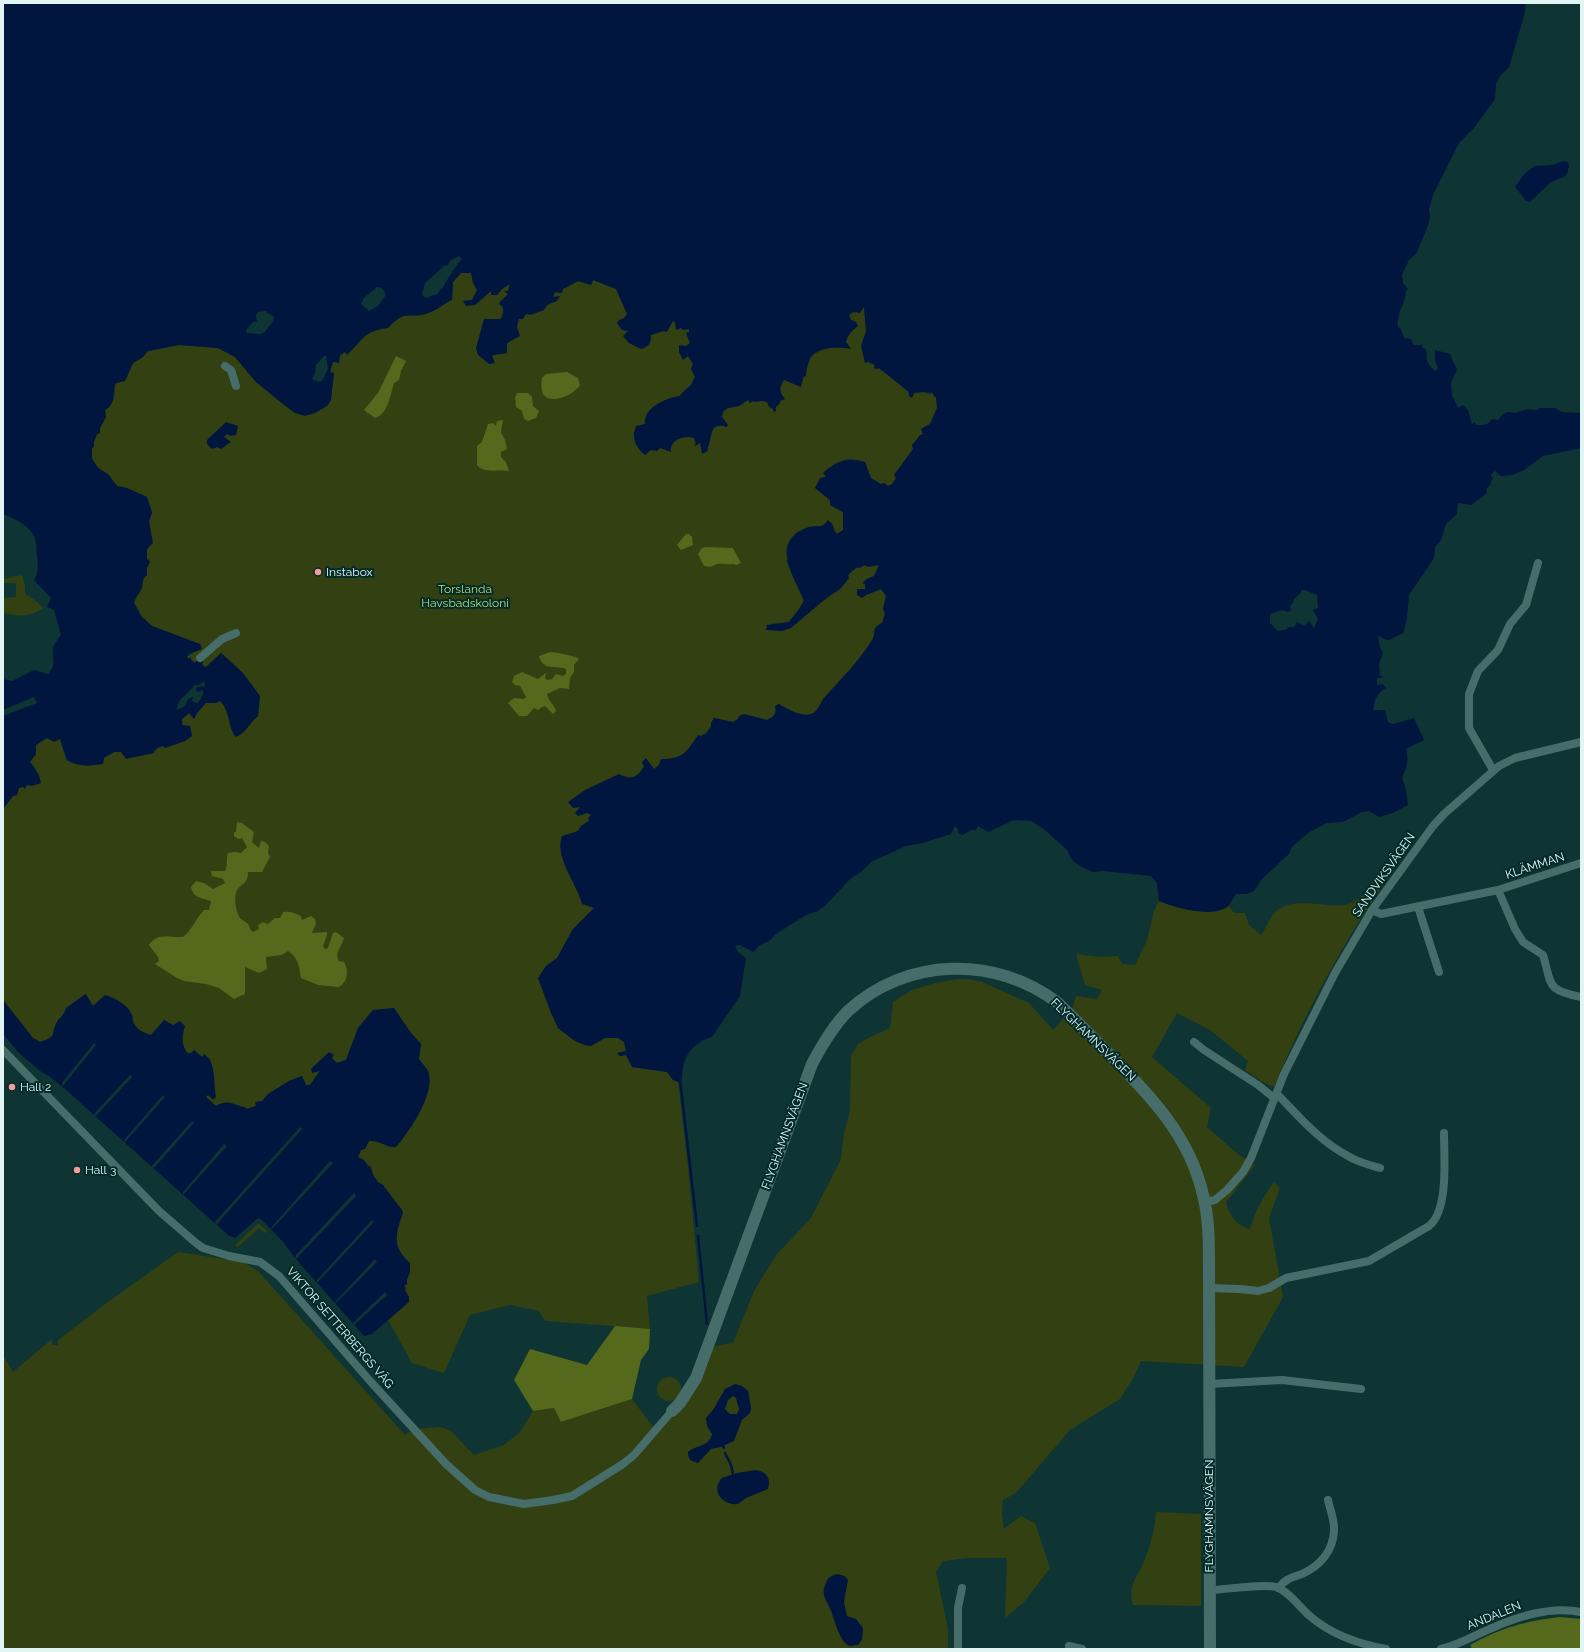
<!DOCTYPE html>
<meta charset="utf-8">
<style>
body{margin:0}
#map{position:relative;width:1584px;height:1652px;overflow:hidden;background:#0e3533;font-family:Raleway,sans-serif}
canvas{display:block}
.frame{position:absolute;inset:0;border:4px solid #e1f5f4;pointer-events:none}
</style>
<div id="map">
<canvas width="1584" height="1652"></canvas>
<div class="frame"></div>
</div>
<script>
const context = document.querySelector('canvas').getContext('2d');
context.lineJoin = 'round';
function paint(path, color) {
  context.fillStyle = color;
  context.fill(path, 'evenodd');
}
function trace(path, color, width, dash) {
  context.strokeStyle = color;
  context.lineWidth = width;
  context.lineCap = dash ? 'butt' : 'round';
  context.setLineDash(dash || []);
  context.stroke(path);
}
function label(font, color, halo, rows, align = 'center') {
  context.font = font + ' Raleway,sans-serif';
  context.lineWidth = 4;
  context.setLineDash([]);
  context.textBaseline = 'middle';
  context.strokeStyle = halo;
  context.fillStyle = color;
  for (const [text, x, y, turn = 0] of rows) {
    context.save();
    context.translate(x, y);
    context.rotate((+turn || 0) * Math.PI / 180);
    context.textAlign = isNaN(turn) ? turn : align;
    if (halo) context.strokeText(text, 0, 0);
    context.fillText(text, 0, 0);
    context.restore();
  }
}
const green = new Path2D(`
 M461,273H471C474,279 474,284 477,290L472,300L468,302L475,305L491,291L497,295L502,289L511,283L508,291H505L508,294L500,301L499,304C506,308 503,313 500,319H490L476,348L494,360L492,356C496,352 500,354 505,354C507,342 514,331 519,319L522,318L526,314C542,314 547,305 559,296L553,297L555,292L560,293L563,289L578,281L591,285L593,280L616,289L627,314L624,318L628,331L627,339L629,343L634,345L651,341V335L663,331L673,321L681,328H689V332L686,333L690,343L686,346L683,359L688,356L693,364L691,369L695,377L691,385L682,393L680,396C667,398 643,407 645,424L633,433L636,443L651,450L660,448L671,451C670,439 685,435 694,438L695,446L700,443L702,445L707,447L714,428L722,425L726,427L728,425L722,417V414L728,408L739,406L748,400C754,401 762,400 768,402L769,407H776C780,401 782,394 780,386L784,380L803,381L810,359L814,354L830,347L851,348L846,342C848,334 852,331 858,325L851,320L849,315L864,307L866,331L862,343L868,362L875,365L874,367C883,369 908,390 912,398L914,393L923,392L928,394L934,393L936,397L937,408L930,424L921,429L923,434L912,445L913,449L894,475L896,478L892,484L888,486L881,484L871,478L865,462C858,460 852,458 846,459C841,461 819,483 815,488L830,500V505L843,512V530L837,534C833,529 833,525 828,520C823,527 818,527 810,527L786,561L804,600C801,608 794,615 789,622L770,624L782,631L840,589L849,579L848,575C856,565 867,565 879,565L874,576L867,579L863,583L865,584V597L866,595L881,589L886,596L883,608L885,614L882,623L877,626C876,630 875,634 874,638C866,656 838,682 824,698C820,703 818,713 811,714C800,717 788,709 779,704L774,716L767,720L744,714L733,722L714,718C708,736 705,730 694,741C691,744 690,748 687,751C680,759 670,759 661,759L659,765L654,769L646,759C642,774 635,782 619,774L580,807L578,816L587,813L591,815L590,821L585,823L578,831L562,837L561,855L580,894L582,904L594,908L573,929L557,958L546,966L538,978L558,1028L575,1041L585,1045L591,1046L605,1038H618L624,1042L626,1051L618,1054L620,1056L626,1055L632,1067L667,1072L673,1080L678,1082L688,1167L699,1282L647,1296L650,1329L545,1321L539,1311L510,1305L470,1315L444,1373L412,1363L388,1320L409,1301V1297L404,1289V1286L410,1272L407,1261L403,1259L397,1246L396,1235L398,1227L392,1197L383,1185L378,1182L373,1175L372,1171L366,1162L358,1157L361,1150L365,1149L369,1141L376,1140L400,1143L405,1134L429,1074L418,1059L421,1044L411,1033L394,1008L373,1010L358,1028L346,1060L337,1063L332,1058L325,1056L311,1069L320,1070L310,1085H306L302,1076L289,1081L268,1094L262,1101L257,1102L256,1106L249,1109L227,1103L216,1106L206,1097L208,1095L216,1097L213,1072L210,1058C201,1058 195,1053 187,1053L183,1046L181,1039L173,1025L156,1029L150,1035C138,1031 134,1027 132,1014L105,995L93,1006L85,994L66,1008C65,1014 60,1017 57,1022C50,1034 59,1036 40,1042L33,1038L3,1000V809L13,796L17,795L19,788L27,785H33L36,768L30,762L36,754V745L47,738L60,739L66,760C78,767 90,766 103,764L104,758L114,752H121L125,755H141L154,753L157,748L163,746L165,748L185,741L182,719L189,713L194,719L197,713L206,702L216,703L220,701C231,712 227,726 236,737C247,732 249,723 258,716L260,696L243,673L221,653L206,667L202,665L198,659L195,663L190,658L189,659L187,657L194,652L200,644L152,626L142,617L134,603C136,596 140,593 142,587C143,582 142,579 147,575V568L150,562L147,559V549L152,537L149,531V521L152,512L147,497L127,488L117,486C101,465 82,465 97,434L100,433V428L106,417L105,410C112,406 117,394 114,386L116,383L125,381L133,363L143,357L148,351L179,345L218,348L235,357L256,382L295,413L332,393V387L334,374L330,372L333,362L345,352L347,354C364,340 362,331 388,328C407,307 409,320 430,312C439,309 444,303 452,300L453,282Z
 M22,575L25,585V594L36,601L43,608C28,618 20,616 3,613V598L16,597V583H3V579Z
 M1378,872L1391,874C1344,940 1305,1012 1274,1087L1264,1083L1245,1070L1248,1061L1210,1030L1177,1013L1152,1057L1211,1108L1207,1127L1239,1155L1255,1165L1226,1202C1229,1215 1237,1226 1250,1229C1255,1212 1263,1197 1274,1182L1280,1188L1269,1218L1283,1297L1244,1367L1141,1361L1132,1380L1120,1399L1070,1430L1016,1493L1003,1500L1002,1514L1004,1529L1021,1516L1035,1523L1050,1568L1025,1601L1005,1618L1007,1558H967L943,1561L936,1572L948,1629V1649H3V1355L13,1372L52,1339V1345H58V1340L112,1299L178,1252L243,1262L258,1271L405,1435L415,1429L441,1427L451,1431L474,1455L504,1445L520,1432L533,1411L554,1408L561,1422L632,1399L654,1428L691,1379L703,1348L733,1343L754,1291L777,1254L811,1218L841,1159L844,1133L850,1111L851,1056L858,1044L868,1038L890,1028L893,1002L912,990L935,983L958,979H969L982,982L1029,1003L1053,1030L1072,1009L1076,996L1097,999L1102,990L1085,985L1076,954L1099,957L1118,956L1122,964L1135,965L1147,940L1154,911L1159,901C1179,909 1209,917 1229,906L1234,913H1245L1249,925L1261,935C1266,928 1270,917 1276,911C1299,893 1336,914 1355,901C1365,895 1372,883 1378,872Z
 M258,1224H259L267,1231L265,1233L259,1228L238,1247L235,1245Z
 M657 1389a12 12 0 1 1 24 0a12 12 0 1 1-24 0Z
 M1156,1512L1201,1514V1606L1133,1605C1128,1584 1135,1582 1143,1564C1150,1548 1155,1528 1156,1512Z`);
const forest = new Path2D(`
 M396,356L406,361L401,371L399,380L394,383C390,396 388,414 375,418L364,410L378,393Z
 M567,372L578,378L580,385C575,394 551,406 543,394C541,389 541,383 542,378L546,374Z
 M517,393H528L532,397L533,406L539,411L536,418L528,421L524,419L522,411L516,407L515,398Z
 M503,420L501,432L505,440L507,449L501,452V457L506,462L509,471C498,469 485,474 477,465V446L482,442L488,424L493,423L496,426L497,421Z
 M686,534H689L692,537L693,545L681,550L677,545Z
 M705,547L733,548L741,563L736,565L734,564C729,565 722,563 717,564C711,566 713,568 704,566L698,554L702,548Z
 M550,652C556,652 576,656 579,659L574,665V672L570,678L569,689L560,688L547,694C548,701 554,704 556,711L553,714L545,706L542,707L538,710L534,708L527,716H519L508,703L514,698L524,699L526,697L520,686L515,685L512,682L514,676L522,672L538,679L546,673L545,678L547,680L552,679L556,674L563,676L566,674V669L563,668C552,666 543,670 539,656Z
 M237,822L242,823L254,832L252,842L259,848L261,841L265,842L269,846L268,853L270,857L262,872H248C248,886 239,883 236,893C234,901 236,911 240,918C242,920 246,922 248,924C250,927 249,929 253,932L259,929L258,925L263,922L268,924L275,918H280L283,912C290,911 294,913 301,916L302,920L311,916L315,919L316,924L312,933L327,932V935L323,946L325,949L328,948L333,933L336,932L344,938C342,946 334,954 339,961L344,962C349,970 348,982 339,987L318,985L301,978C299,966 298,957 288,951L282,955L266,957L267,969L259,973L245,967V994L234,999L219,988L206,984L184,981L177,978L155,964L159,961L158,957L149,945C157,932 170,938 183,937C192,930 196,918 204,910H209L211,901C202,898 193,898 191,887L196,881L204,883L213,889L225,883L223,879L212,876L211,871H225C228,865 226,859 228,853L235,852L241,853L247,847L242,838L238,839L234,836V832H236Z
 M615,1326L650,1329L649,1349L641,1360L632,1399L561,1422L554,1408L533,1411L514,1380L530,1349L587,1365Z
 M1560,1617L1581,1619V1649H1472L1470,1645C1501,1628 1525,1621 1560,1617Z`);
const water = new Path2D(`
 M3,3H1526L1524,16L1509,67L1500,76L1496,84L1495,99L1474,128L1459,143L1433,195L1429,209L1430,216L1429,223L1422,240L1416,254L1409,260L1402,275L1403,283L1408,289L1406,291C1406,303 1396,313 1398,327L1401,329L1404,338L1411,339L1414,345H1422L1423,348L1426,349C1428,361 1424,360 1435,371L1438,369L1435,360V350L1450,354L1457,370L1451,382L1452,395L1458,408L1463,405L1468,410L1472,424L1475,422L1476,425C1483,426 1488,425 1492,419L1498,420L1503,414L1508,412L1515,413L1527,409L1537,410L1540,408H1555L1562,412L1581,413V448L1543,456L1524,470L1512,475L1501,476L1495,471L1491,475L1493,479L1491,482V484L1487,488L1486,494L1471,505L1458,503L1457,514L1446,524L1441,540L1435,547L1434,558L1409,595L1407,618L1403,634C1397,634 1393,640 1387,640C1383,639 1382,637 1378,636L1380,647L1383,654L1379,664L1380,675L1383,678H1377V685L1383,684L1386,688C1376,694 1375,699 1373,710H1385L1388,722L1393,724L1414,718L1424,740L1406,749C1409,760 1407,768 1402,778L1405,785L1408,805L1393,813L1379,817L1369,811L1362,812L1343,822L1327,823L1308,833L1291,848L1290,853L1261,880L1254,891L1247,894H1236C1233,898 1231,904 1227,907C1211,918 1176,908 1159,901L1157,883L1151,876L1103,871L1093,872L1080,866L1072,860L1067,850L1045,830L1031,821L1014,820L988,832L978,826L976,830H971L963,835L958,833V829L955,826L951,834L923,843L906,846L871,862L861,872L850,879L825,906L818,911L806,915L776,934L769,941L760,945L753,952L740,945L735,946L738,952L746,958L740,996L712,1037C691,1043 682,1058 682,1079L678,1082L673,1080L667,1072L632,1067L626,1055L620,1056L617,1053L626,1051L624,1042L618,1038H605L591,1046L585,1045L575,1041L558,1028L551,1013L538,978L546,966L557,958L573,929L594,908L582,904C577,884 554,857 562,836L578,831L581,826L589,821L588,818L591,815L587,813L578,816L575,813L580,807L573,808L568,802L585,790L619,774C632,781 636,778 644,767L642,762L646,758L654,769L659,765L661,759C684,759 686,752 698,735L701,736L706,734L711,727V723L714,718L733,722L737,720L739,716L744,714L767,720C774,716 777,715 775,706L779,704C788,709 800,717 811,714C818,712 820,703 824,698C841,679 859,661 872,640C877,632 870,629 882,623L885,614L883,609L886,596L881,589L866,595L862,598L857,595V589H865V584L862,583L867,579L874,576L879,565L868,567L864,565L860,568L857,567L848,575L849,578L840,589L829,596L791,628L782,631L766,630L767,625L789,622C794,615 801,608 804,600C793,575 769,540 809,527C817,525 823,529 828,520L833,525L834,530L837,534L843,530V512L830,505V500L815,488L820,478L826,477L823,473C835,461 848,457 865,462L871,478L881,484L884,483L888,486L892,484L896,478L894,475L913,449L912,445L920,435L923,434L921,429L930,424L937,408L936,397H934L933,393L923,392L914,393L912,398L909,396V392L879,368L877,369L874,368L875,365L868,362L865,363L861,346L866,331L864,307L860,313L853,312L849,315L851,320L856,322L858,326C852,331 848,334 846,342L851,349C840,347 817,346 810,358C808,363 806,370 806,376L803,377L801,387L784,380C779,387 779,392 785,399L780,401V403L776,407V411L774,412L773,409L769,407L767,402L763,401L755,402L753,401L750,403L748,400L739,406L728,408L723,411L722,417L728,425L726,427C710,421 712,435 709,445C708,447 707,449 708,451L702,454L700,443L695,446L696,443L694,438C685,435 669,439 671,452L660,448L657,451L651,450L645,455C636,448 631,438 636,426L645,424C643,407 667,398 680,396L682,393L691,385L695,377L691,369L693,364L688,356L683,360L679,352V345L686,346L690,343L686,333L689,332V329L683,330L681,328L676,330L675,322L673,321L667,332L663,331L651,335C651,343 649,347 641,349L629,343L623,336L628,331L622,330L617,323L619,320L624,318L627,314L616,289L593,280L591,285L578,281L563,289L562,293L555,292L553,297L560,296L557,301L547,305L544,310L530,315L526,314L523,319H519L517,327L520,336L507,343V353L494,355L492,356L495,363L489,364L478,355L476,348L484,319H501C503,313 506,308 499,304C501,299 506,298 508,294L504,291H508L510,284L502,289L497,295H491V291L475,305L466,306L463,301L472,300L477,290L473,283L471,273H461L453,282L452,300C444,303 439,309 431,312C409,321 407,307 388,328C363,331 364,339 347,355L345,352L340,355L339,363L333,362L330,372L334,373L331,400L327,406L315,413L305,416L295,413L284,405L256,382L235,357L218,348L179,345L148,351L143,357L133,363L125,381L116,383C112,391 117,404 105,410L106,417L100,428V433L97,434L94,442V447L92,448V459L98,468L108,474L117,486L127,488L147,497L152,513L149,521L153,543L147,549V559L150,561L147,568V575C142,579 143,582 142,587C140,593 136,596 134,603L142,617L152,626L200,644L202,649L189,654L187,657L189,659L191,657V660L195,663L198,659L203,661L202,665L206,667L221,653L243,673L260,696L258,716C249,723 247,732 236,737C227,726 231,712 220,701L216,703H206L197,713L194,719L189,713L182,719V725L190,726L192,736L185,741L165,748L163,746L158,748L154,751V753L126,759L121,752H114L104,758L103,764C90,766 78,767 67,760L60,739L54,742L47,738L36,745V754L30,762L39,775L41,783L32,786L27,785L25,789L23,787L19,788L17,795L13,796L3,809V679L12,681L34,670L48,674C57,664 52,661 53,650C53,645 58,639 61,635L54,610L47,607L51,598L34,580C39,572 38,565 37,556C36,552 37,548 36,543C34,527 17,520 3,514ZM459,256L462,259C459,261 444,284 443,288L440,289L438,294L425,298L422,294L425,283L445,265L447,266L450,261ZM377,287C382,287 384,290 386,295L378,306L369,311L361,304L364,298ZM266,311L267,313L272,315L274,318C273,324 268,326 265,332L261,334L247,333L246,330L253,322L257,321L256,315L258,312ZM324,356H326L328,369L322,381L318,382L312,379L315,373L316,365ZM1301,590H1305L1317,595L1318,608L1313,610L1318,619L1314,628L1309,621L1304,626L1297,622L1294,627H1287L1288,629L1278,631L1270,623V614L1282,610L1288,612L1291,610L1290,606L1293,603L1294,599L1301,593ZM204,681L205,687L201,686L196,688L197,692L203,690V694L199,702L196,703L192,701L193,697L188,699L185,706L177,710C178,696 188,696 194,685H199Z
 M1564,161L1568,162L1569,166L1567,174L1564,177L1551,182L1530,202L1526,201L1515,187L1525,173L1535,166L1552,165Z
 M226,422L238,426L236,435L230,436L227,434L224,437L231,442L221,449L217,447L212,449L207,444V440Z
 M86,994L93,1006L105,995C113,997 127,1004 131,1013C133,1016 132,1019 133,1022C136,1030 144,1033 151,1035L164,1020L173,1025L180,1021L185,1026C182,1037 181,1043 187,1053H191L194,1050L202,1057L204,1054C217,1063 213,1083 216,1097L213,1100L208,1095L206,1097L216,1106C229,1098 234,1106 245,1107L246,1109L256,1106L255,1102L262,1101L268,1094L289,1081L302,1076L306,1085H310L320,1071L312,1073L311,1069L329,1052L334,1055L332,1058L337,1063L346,1060L358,1028L373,1010L394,1008L411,1033L421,1044L419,1059C422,1063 428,1069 429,1074C434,1095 410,1131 396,1147C386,1148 380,1140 369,1141L365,1149L361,1150L358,1157L364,1160L367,1165L371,1167L373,1175L378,1182L383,1185L402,1210L403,1213C395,1235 392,1247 410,1263V1272L407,1280V1284L404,1286L406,1288L405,1290L409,1297V1302L372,1334L364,1336L295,1258L283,1242L262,1220L259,1218L257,1219L235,1238L228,1235L65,1089L49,1076L40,1071L19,1053L3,1034V1000L33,1038L40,1042C59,1036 50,1034 57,1022C60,1017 65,1014 66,1008Z
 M735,1384L742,1386L748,1391L751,1408L750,1413L742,1420L734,1441L721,1447L711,1449L698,1463C691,1461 688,1460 688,1452C696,1445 709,1447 712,1434L707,1426L706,1418L713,1410L725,1389ZM733,1396L736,1398L739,1409L737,1414H730L725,1409L728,1400Z
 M756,1470C767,1472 771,1478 768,1489L746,1498L738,1504C723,1506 710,1491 722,1478L737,1473Z
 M837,1574L845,1576L848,1580L844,1602L847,1616L856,1619L863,1628L862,1640L858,1645L850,1646C840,1643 835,1621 831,1611C827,1600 820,1595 826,1583C828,1577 831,1576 837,1574Z`);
const pier = new Path2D(`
 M34,697L37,703L3,716V710Z
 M94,1043L96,1045L62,1087V1083Z
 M130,1075L132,1077L95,1117L94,1115L95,1113Z
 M163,1095L165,1097L124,1143V1140Z
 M192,1121L194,1123L155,1167L152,1168L151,1167Z
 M300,1127L302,1129L216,1225L215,1222Z
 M224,1144L227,1146L183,1195V1192Z
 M330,1161L333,1163L273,1228L270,1229Z
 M354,1193L356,1196L296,1259L295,1258L296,1255Z
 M372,1220L374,1222L317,1283V1280Z
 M375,1259L377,1262L335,1304L336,1301Z
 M385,1292L387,1295L356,1323L354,1326L352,1324Z`);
const stream = new Path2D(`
 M680,1080L697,1226
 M698,1236L707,1324
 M723,1446L724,1448
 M725,1453L731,1465L733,1474`);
const street = new Path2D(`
 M225,366L231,370L236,386
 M200,658L222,639L236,633
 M1493,770L1469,728V694L1478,671L1498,650L1510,624L1526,605L1538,563
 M1498,890L1515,929L1523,942L1543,955C1552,984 1545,990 1581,997
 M1418,907L1439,972
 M1372,910L1381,914L1498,890L1581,863
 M1194,1042L1204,1050L1258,1085L1274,1098
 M3,1050L159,1211L196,1243L203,1248L229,1256L260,1262L279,1276L370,1381L446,1464L475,1490L489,1497L524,1504L553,1500L572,1496L623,1464L634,1455L672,1411
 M1276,1094L1280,1097C1300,1118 1321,1142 1348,1156C1357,1162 1369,1165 1380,1168
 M1205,1202L1215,1200L1227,1190L1243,1172L1251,1158L1284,1074L1335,973L1372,910L1433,826L1444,814L1499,766L1515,758L1581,742
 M1209,1288L1240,1289L1258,1291L1269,1288L1286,1278L1369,1261L1429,1226C1449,1210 1444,1157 1444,1133
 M1209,1384L1282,1380L1361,1389
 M1279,1588C1284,1579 1293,1577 1302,1574C1320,1566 1333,1551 1334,1531C1335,1521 1330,1510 1328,1500
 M1209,1590C1225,1590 1264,1583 1276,1587C1290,1592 1300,1608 1311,1617C1332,1635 1359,1644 1386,1649
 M1069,1646L1082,1649
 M958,1649V1608L962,1588
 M1441,1649C1459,1645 1475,1635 1492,1628C1519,1616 1551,1606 1581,1612`);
const secondary = new Path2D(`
 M672,1411L680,1403L696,1378L812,1064C822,1045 833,1026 848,1011C906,957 996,955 1058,1003C1075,1019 1091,1036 1108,1053C1149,1094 1190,1136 1203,1195C1209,1218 1209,1241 1209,1265L1210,1649`);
const markers = [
 [318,572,4,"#f59b9a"],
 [12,1087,4,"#f59b9a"],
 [77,1170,4,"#f59b9a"]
];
const poiNames = [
 ["Instabox",326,572],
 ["Hall 2",20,1087],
 ["Hall 3",85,1170]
];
const parkNames = [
 ["Torslanda",465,589],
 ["Havsbadskoloni",465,603]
];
const streetNames = [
 ["KLÄMMAN",1535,866,-18],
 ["SANDVIKSVÄGEN",1384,875,-55],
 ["FLYGHAMNSVÄGEN",1093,1040,44],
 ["FLYGHAMNSVÄGEN",785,1136,-70],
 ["VIKTOR SETTERBERGS VÄG",340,1328,49],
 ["FLYGHAMNSVÄGEN",1209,1516,-90],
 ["ANDALEN",1494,1616,-22]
];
paint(green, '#334012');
paint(forest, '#54691b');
paint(water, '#01163f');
paint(pier, '#0e3533');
trace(stream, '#01163f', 2.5);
trace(street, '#476d6b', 8);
trace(secondary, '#476d6b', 12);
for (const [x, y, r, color] of markers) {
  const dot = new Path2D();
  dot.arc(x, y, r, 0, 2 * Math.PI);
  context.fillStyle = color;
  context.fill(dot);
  trace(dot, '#022b29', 1.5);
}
label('12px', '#e1f5f4', '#022b29', poiNames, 'left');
label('12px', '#bcdb74', '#022b29', parkNames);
label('12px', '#e1f5f4', '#022b29', streetNames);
</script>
